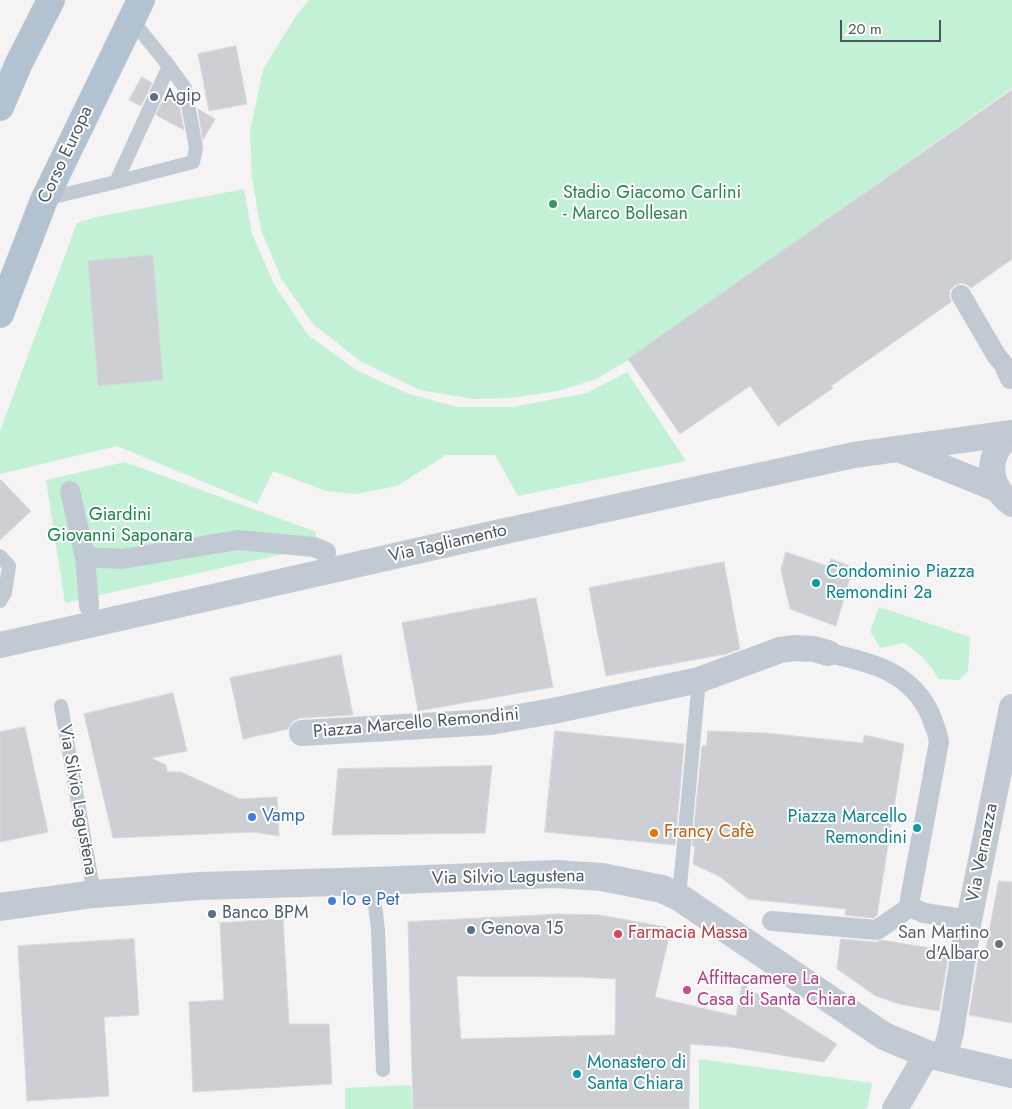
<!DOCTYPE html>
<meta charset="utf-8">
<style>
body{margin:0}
#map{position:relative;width:1012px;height:1109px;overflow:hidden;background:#f5f3f3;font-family:Jost,sans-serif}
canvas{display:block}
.scale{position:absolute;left:840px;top:20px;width:101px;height:22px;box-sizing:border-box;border:2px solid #4a5661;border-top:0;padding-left:6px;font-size:15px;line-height:18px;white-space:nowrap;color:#4a5661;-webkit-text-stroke:4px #fff;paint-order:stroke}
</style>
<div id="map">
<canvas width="1012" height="1109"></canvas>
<div class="scale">20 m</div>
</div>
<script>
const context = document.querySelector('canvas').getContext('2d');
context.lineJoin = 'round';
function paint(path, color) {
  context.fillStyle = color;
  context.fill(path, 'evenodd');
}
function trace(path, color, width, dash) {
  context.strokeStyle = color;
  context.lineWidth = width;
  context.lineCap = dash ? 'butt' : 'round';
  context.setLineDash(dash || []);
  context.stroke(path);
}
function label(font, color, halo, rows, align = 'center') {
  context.font = font + ' Jost,sans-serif';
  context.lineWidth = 4;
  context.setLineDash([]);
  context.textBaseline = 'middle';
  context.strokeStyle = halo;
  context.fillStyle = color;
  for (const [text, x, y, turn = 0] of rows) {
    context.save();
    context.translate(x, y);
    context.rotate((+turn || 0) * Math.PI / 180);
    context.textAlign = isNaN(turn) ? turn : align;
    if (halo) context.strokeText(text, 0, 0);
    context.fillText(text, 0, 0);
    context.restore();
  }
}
const green = new Path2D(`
 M309,0H1012V88L630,359L596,379L558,391L510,398L472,399L420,390L360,361L313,324L282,280L261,230L252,178L250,132L263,69L296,16Z
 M244,189L252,234L275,286L308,335L356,370L409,394L458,407H513L587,393L627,372L686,461L518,496L495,455H446L397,486L356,494L326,491L273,471L257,504L117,446L0,474V431L77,223L96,217Z
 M125,462L316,532L314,547L65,603L46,480Z
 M879,607L970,637L968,671L959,680L939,679C929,663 920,652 903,643L880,648L870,631Z
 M699,1059L872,1083L868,1105L865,1109H699Z
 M411,1085L412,1109H345V1088Z`);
const building = new Path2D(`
 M236,46L247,104L209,111L198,54Z
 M142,77L152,83L141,106L129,100Z
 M1012,90V259L971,288L966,284L961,283L955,285L950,290L949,295L951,302L831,386L833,388L778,426L750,386L680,434L628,359Z
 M167,92L178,98L184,130L156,115Z
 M198,109L215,119L203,140Z
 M153,255L163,380L98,386L88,261Z
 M0,479L31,511L0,540Z
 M786,552L827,566L831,559L853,567L836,626L790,609L781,570Z
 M724,562L740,649L726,654L606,676L589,588Z
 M536,598L553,687L418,711L402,623Z
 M341,655L353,715L301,718L293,721L288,729L243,739L230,678Z
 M173,693L187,751L151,758L166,765L167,772H181L240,799L277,797L279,836L253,832L113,838L84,714Z
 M25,727L48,832L0,842V732Z
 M555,731L684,744L675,845L545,832Z
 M708,731L766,733L863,743L864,735L904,744L877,915L874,918L845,915L846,909L748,899L719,876L693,864L695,846H692L702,746H706Z
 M492,766L485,833L332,835L338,769Z
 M999,881L1012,882V1023L969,1015L979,955L984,956Z
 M561,914L600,915L671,928L655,997L736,1016L742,984L837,1044L824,1062L731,1047L690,1044L689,1109H413L408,922ZM457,976L579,977L616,979L615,1035L461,1039Z
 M283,919L289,1024H329L332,1084L193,1092L189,1002L224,1000L220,923Z
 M134,939L139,1015L104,1017L109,1096L27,1101L18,946Z
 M841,939L876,942L881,940L949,951L939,1011L899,1004L876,996L837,969Z`);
const service = new Path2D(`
 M116,182L193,162L196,148L185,88L169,66
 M45,199L116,182L169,66L131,19
 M0,556L9,566L5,593L0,601
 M61,706L94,894
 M372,881L378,929L383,1070
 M679,897L699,680`);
const pedestrian = new Path2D(`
 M961,295L996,355L1004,365L1010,379
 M70,491L85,557L122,559L238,540L314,547L326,552
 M85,557L89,606
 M828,653C872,663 911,671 931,716C934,725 938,733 939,742L910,899V907L924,913L969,920
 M772,921L877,930L910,907`);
const minor = new Path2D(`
 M1012,433C986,454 985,483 1012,504
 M898,449L997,489
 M0,645L492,534L854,455L1012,433
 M302,733L490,722L553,711L699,680L780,650L795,648L814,649L828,653
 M944,1058L951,1032L969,920L1012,707
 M895,1109L927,1054`);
const tertiary = new Path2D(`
 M0,907L94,894L199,886L372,881L556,874L602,877L662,889L679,897L884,1036L927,1054L1012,1074`);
const primary = new Path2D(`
 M0,107L19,63L51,0
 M0,314L44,200L141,0`);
const markers = [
 [154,97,5,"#5c6f8a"],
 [553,204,5,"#2e9e5b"],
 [816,583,5,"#0f9aa8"],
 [252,817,5,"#3f7fe0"],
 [917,828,5,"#0f9aa8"],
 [654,833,5,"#e8710a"],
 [332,901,5,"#3f7fe0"],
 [212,914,5,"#5c6f8a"],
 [471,930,5,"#5c6f8a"],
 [618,934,5,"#e0444e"],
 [999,944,5,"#6b7280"],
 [687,990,5,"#d1479c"],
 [577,1074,5,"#0f9aa8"]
];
const serviceNames = [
 ["Agip",164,97],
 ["Banco BPM",222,914],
 ["Genova 15",481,930]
];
const streetNames = [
 ["Corso Europa",66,155,-65],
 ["Via Tagliamento",448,544,-13],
 ["Piazza Marcello Remondini",416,724,-5],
 ["Via Silvio Lagustena",77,800,80],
 ["Via Vernazza",983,853,-79],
 ["Via Silvio Lagustena",508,878,-1]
];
const leisureNames = [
 ["Stadio Giacomo Carlini",563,194],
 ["- Marco Bollesan",563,215]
];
const parkNames = [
 ["Giardini",120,516],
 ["Giovanni Saponara",120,537]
];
const cultureNames = [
 ["Condominio Piazza",826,573],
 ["Remondini 2a",826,594],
 ["Piazza Marcello",907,818,"right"],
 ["Remondini",907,839,"right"],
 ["Monastero di",587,1064],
 ["Santa Chiara",587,1085]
];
const shopNames = [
 ["Vamp",262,817],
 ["Io e Pet",342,901]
];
const foodNames = [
 ["Francy Cafè",664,833]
];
const healthNames = [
 ["Farmacia Massa",628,934]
];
const worshipNames = [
 ["San Martino",989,934],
 ["d'Albaro",989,955]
];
const hotelNames = [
 ["Affittacamere La",697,980],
 ["Casa di Santa Chiara",697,1001]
];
paint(green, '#c3f1d5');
paint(building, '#cdcfd5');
trace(building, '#d7d9de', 1);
trace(service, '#c1cad2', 14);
trace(pedestrian, '#c1cad2', 20);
trace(minor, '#c1cad2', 26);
trace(tertiary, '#c1cad2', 28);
trace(primary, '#b3c2d1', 28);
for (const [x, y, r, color] of markers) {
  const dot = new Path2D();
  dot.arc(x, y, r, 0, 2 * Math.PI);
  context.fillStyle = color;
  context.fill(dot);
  trace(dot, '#fff', 2);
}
label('18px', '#4e5e75', '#fff', serviceNames, 'left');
label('18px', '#4a5661', '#fff', streetNames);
label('18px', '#27864d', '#fff', leisureNames, 'left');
label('18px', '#17864f', '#fff', parkNames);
label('18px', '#0d838f', '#fff', cultureNames, 'left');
label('18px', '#366cbe', '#fff', shopNames, 'left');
label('18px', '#c56008', '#fff', foodNames, 'left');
label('18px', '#be3a42', '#fff', healthNames, 'left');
label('18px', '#5b616d', '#fff', worshipNames, 'right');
label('18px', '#b23c85', '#fff', hotelNames, 'left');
</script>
